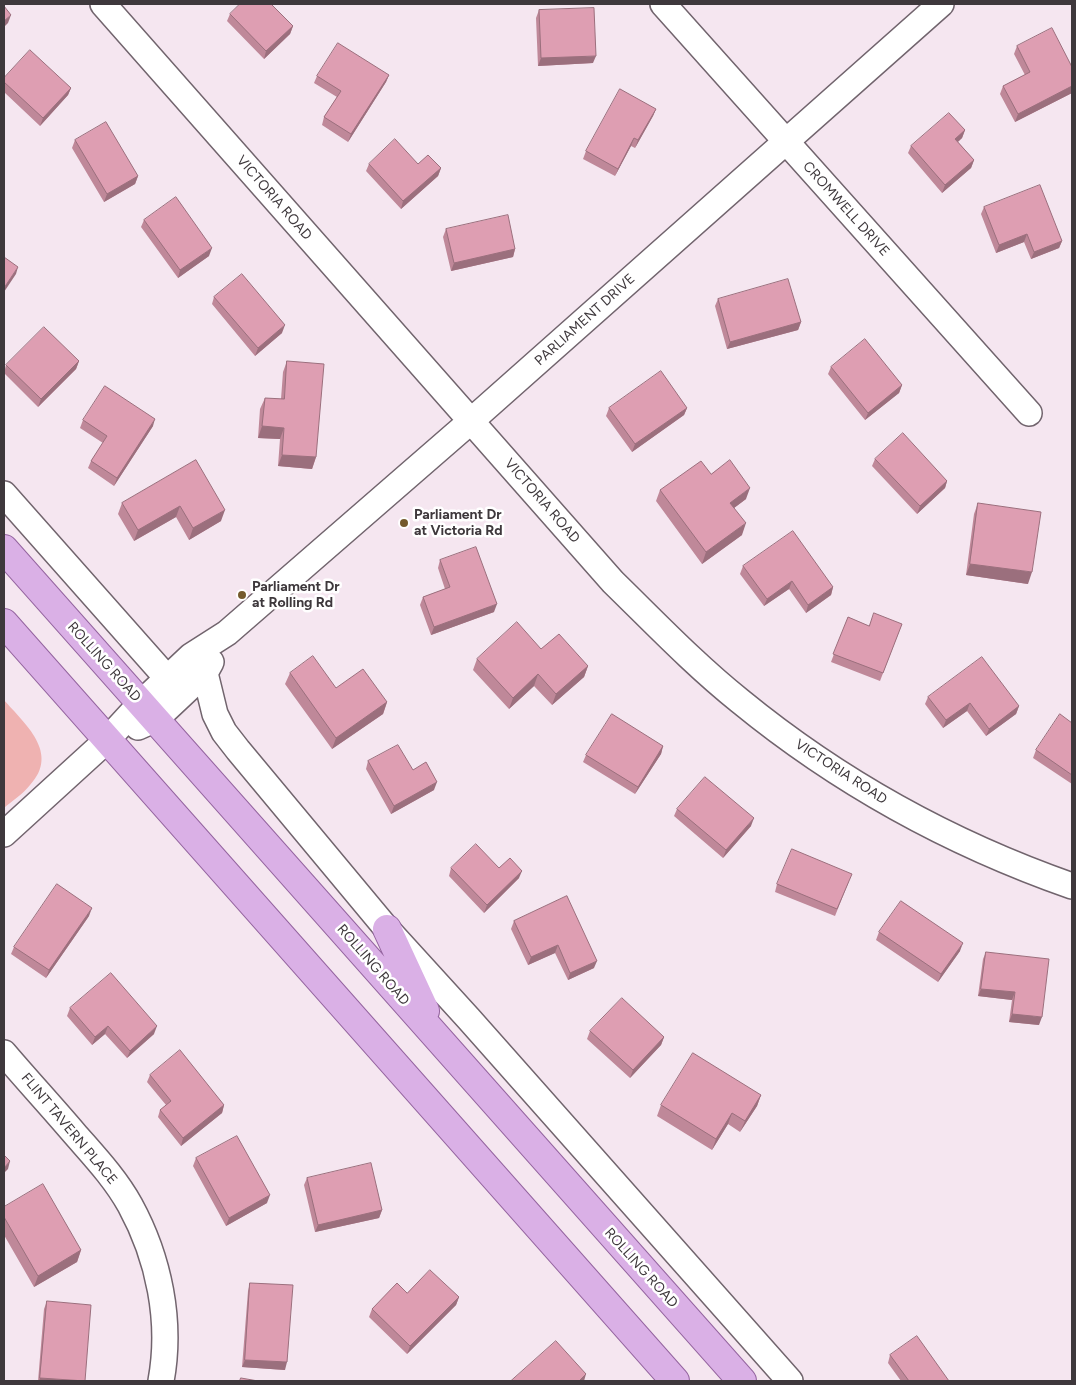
<!DOCTYPE html>
<style>
body{margin:0}
#map{position:relative;width:1076px;height:1385px;overflow:hidden;background:#f5e6f0;font-family:Figtree,sans-serif}
canvas{display:block}
.frame{position:absolute;inset:0;border:5px solid #3e383c;pointer-events:none}
</style>
<div id="map">
<canvas width="1076" height="1385"></canvas>
<div class="frame"></div>
</div>
<script>
const context = document.querySelector('canvas').getContext('2d');
context.lineJoin = 'round';
function paint(path, color) {
  context.fillStyle = color;
  context.fill(path, 'evenodd');
}
function trace(path, color, width, dash) {
  context.strokeStyle = color;
  context.lineWidth = width;
  context.lineCap = dash ? 'butt' : 'round';
  context.setLineDash(dash || []);
  context.stroke(path);
}
function label(font, color, halo, rows, align = 'center') {
  context.font = font + ' Figtree,sans-serif';
  context.lineWidth = 5;
  context.setLineDash([]);
  context.textBaseline = 'middle';
  context.strokeStyle = halo;
  context.fillStyle = color;
  for (const [text, x, y, turn = 0] of rows) {
    context.save();
    context.translate(x, y);
    context.rotate((+turn || 0) * Math.PI / 180);
    context.textAlign = isNaN(turn) ? turn : align;
    if (halo) context.strokeText(text, 0, 0);
    context.fillText(text, 0, 0);
    context.restore();
  }
}
const green = new Path2D(`
 M4,700C25,724 60,753 30,785C23,794 12,801 4,808Z`);
const minor = new Path2D(`
 M103,4L613,582C655,623 695,665 740,701C839,782 952,844 1072,886
 M663,4L1029,413
 M4,494L167,678
 M205,673L215,714L224,732L238,750L387,929L469,1019L790,1381
 M138,727L156,719L205,673L211,662
 M4,834L106,741L141,703L191,656L227,633L471,421L941,4
 M4,1053C27,1080 51,1106 74,1133C94,1156 115,1178 130,1205C159,1258 172,1321 161,1381`);
const primary = new Path2D(`
 M4,549L742,1381
 M4,623L675,1381
 M387,929L425,1011`);
const wall = new Path2D(`
 M539,10L593,63L538,66L536,18Z
 M230,14L293,26L290,34L264,59L227,21Z
 M1017,46L1072,67V93L1015,122L1000,94L1003,86L1025,75L1014,54Z
 M389,75L386,82L348,142L322,125L324,117L337,97L314,83L317,76Z
 M4,78L71,88L68,95L40,126L4,92Z
 M656,109L653,116L635,148L631,146L615,176L583,159L586,151Z
 M965,130L962,138L958,142L974,160L971,168L942,193L908,153L911,146Z
 M75,140L138,176L135,184L104,202L72,148Z
 M369,164H418L441,168L438,176L401,209L366,171Z
 M984,207L1062,241L1059,248L1031,259L1024,242L996,253L981,214Z
 M144,220L209,256L178,278L141,227Z
 M446,229L515,249L513,257L451,271L443,237Z
 M214,297L282,333L255,356L212,304Z
 M718,299L801,322L798,330L727,349L715,306Z
 M79,361L76,369L38,407L4,373L6,365Z
 M287,361L316,457L312,469L278,466L280,439L258,438L260,409L265,398L281,399L283,372Z
 M831,367L902,385L899,393L865,420L828,374Z
 M609,408H687L684,415L632,452L606,416Z
 M83,420L153,426L114,486L88,468L91,461L103,443L80,428Z
 M875,459L947,481L945,488L917,514L872,466Z
 M196,460L221,521L189,540L176,517L134,541L118,514L122,503Z
 M711,474L746,499L734,508L742,535L702,564L656,501L660,490Z
 M978,503L1028,584L966,575L974,514Z
 M440,560L494,612L431,635L420,605L423,597L445,589L438,568Z
 M743,566L833,587L831,595L806,613L789,589L764,606L740,574Z
 M848,617L869,626L902,624L880,681L831,662Z
 M541,649L588,666L584,677L552,705L534,686L509,709L473,670L477,659Z
 M290,673L336,688L387,702L383,714L332,749L285,684Z
 M928,697L1019,706L1016,714L986,736L967,711L943,728L925,704Z
 M1072,723V784L1033,758L1036,750Z
 M663,746L661,754L635,794L583,762L586,755Z
 M368,761L413,770L434,790L391,814L366,769Z
 M677,809L751,826L723,858L674,816Z
 M451,868H499L519,878L484,913L449,876Z
 M849,881L835,916L775,892L777,884Z
 M567,896L594,968L568,980L555,953L528,965L511,929L514,921Z
 M89,916L46,978L11,954L14,947Z
 M879,932L960,951L938,982L876,940Z
 M986,952L1039,1025L1009,1022L1012,1000L978,996L983,959Z
 M70,1008L154,1034L127,1058L105,1034L92,1045L67,1016Z
 M590,1031L664,1037L661,1045L630,1078L587,1039Z
 M150,1075L224,1105L222,1113L181,1146L158,1117L160,1110L166,1105L147,1082Z
 M761,1095L757,1106L740,1132L728,1124L712,1150L657,1116L661,1105Z
 M196,1158L267,1203L226,1226L193,1166Z
 M307,1178L382,1210L379,1218L315,1232L304,1185Z
 M4,1207L81,1250L77,1262L34,1287L4,1235Z
 M250,1283L285,1370L242,1367L248,1291Z
 M407,1293L459,1297L456,1305L407,1354L369,1317L372,1309Z
 M47,1301L85,1381H38L44,1309Z
 M890,1355L949,1381H901L888,1363Z`);
const shadedWall = new Path2D(`
 M11,15L8,23L4,27V21Z
 M293,26L290,34L264,59L266,51Z
 M596,56L593,63L538,66L541,58Z
 M389,75L386,82L348,142L351,134Z
 M1072,86V93L1015,122L1018,114Z
 M71,88L68,95L40,126L43,118Z
 M656,109L653,116L635,148L638,140Z
 M965,130L962,138L952,147L955,139Z
 M634,138L631,146L615,176L618,169Z
 M974,160L971,168L942,193L945,185Z
 M441,168L438,176L401,209L403,201Z
 M138,176L135,184L104,202L107,194Z
 M1027,234L1024,242L996,253L999,245Z
 M1062,241L1059,248L1031,259L1034,252Z
 M212,248L209,256L178,278L180,270Z
 M515,249L513,257L451,271L454,263Z
 M18,267L16,274L4,292V288Z
 M801,322L798,330L727,349L730,342Z
 M285,325L282,333L255,356L258,348Z
 M79,361L76,369L38,407L41,399Z
 M902,385L899,393L865,420L868,413Z
 M687,408L684,415L632,452L635,444Z
 M155,419L153,426L114,486L117,478Z
 M262,426L284,428L280,439L258,438Z
 M282,455L316,457L312,469L278,466Z
 M947,481L945,488L917,514L920,506Z
 M750,488L746,499L726,514L730,503Z
 M180,506L176,517L134,541L138,530Z
 M225,510L221,521L189,540L193,528Z
 M746,523L742,535L702,564L706,552Z
 M970,564L1032,572L1028,584L966,575Z
 M792,581L789,589L764,606L767,599Z
 M833,587L831,595L806,613L808,605Z
 M497,604L494,612L431,635L434,627Z
 M588,666L584,677L552,705L556,694Z
 M538,674L534,686L509,709L513,698Z
 M387,702L383,714L332,749L336,738Z
 M970,703L967,711L943,728L946,720Z
 M1019,706L1016,714L986,736L989,729Z
 M663,746L661,754L635,794L638,787Z
 M437,782L434,790L391,814L394,806Z
 M754,818L751,826L723,858L726,850Z
 M522,871L519,878L484,913L487,905Z
 M92,908L89,916L46,978L49,970Z
 M963,943L960,951L938,982L941,974Z
 M558,945L555,953L528,965L531,957Z
 M597,961L594,968L568,980L570,973Z
 M981,989L1015,992L1012,1000L978,996Z
 M1012,1014L1042,1017L1039,1025L1009,1022Z
 M108,1026L105,1034L92,1045L95,1037Z
 M157,1026L154,1034L127,1058L130,1051Z
 M664,1037L661,1045L630,1078L633,1070Z
 M761,1095L757,1106L740,1132L745,1121Z
 M224,1105L222,1113L181,1146L183,1138Z
 M732,1113L728,1124L712,1150L716,1139Z
 M10,1161L8,1169L4,1173V1168Z
 M270,1195L267,1203L226,1226L229,1218Z
 M382,1210L379,1218L315,1232L318,1225Z
 M81,1250L77,1262L34,1287L38,1276Z
 M459,1297L456,1305L407,1354L410,1346Z
 M245,1360L287,1362L285,1370L242,1367Z
 M586,1374L584,1381H579Z
 M40,1378L78,1381H39Z`);
const building = new Path2D(`
 M240,4H271L293,26L266,51L230,14Z
 M4,6L11,15L4,21Z
 M594,8L596,56L541,58L539,10Z
 M1052,28L1072,67V86L1018,114L1003,86L1030,72L1017,46Z
 M338,43L389,75L351,134L324,117L341,91L317,76Z
 M30,50L71,88L43,118L4,82V78Z
 M620,89L656,109L638,140L634,138L618,169L586,151Z
 M949,113L965,130L955,139L974,160L945,185L911,146Z
 M106,122L138,176L107,194L75,140Z
 M395,139L418,164L428,155L441,168L403,201L369,164Z
 M1040,185L1062,241L1034,252L1027,234L999,245L984,207Z
 M176,197L212,248L180,270L144,220Z
 M508,215L515,249L454,263L446,229Z
 M4,257L18,267L4,288Z
 M242,274L285,325L258,348L214,297Z
 M788,279L801,322L730,342L718,299Z
 M44,327L79,361L41,399L6,365Z
 M865,339L902,385L868,413L831,367Z
 M287,361L324,364L316,457L282,455L284,428L262,426L265,398L284,399Z
 M661,371L687,408L635,444L609,408Z
 M105,386L155,419L117,478L91,461L107,436L83,420Z
 M903,433L947,481L920,506L875,459Z
 M196,460L225,510L193,528L180,506L138,530L122,503Z
 M730,460L750,488L730,503L746,523L706,552L660,490L701,461L711,474Z
 M978,503L1041,512L1032,572L970,564Z
 M793,531L833,587L808,605L792,581L767,599L743,566Z
 M476,547L497,604L434,627L423,597L450,587L440,560Z
 M874,613L902,624L883,673L833,654L848,617L869,626Z
 M517,622L541,649L559,634L588,666L556,694L538,674L513,698L477,659Z
 M313,656L336,688L363,669L387,702L336,738L290,673Z
 M982,657L1019,706L989,729L970,703L946,720L928,697Z
 M612,714L663,746L638,787L586,755Z
 M1060,714L1072,723V775L1036,750Z
 M398,745L413,770L426,762L437,782L394,806L368,761Z
 M705,777L754,818L726,850L677,809Z
 M476,844L499,868L510,858L522,871L487,905L451,868Z
 M792,849L852,874L837,909L777,884Z
 M57,884L92,908L49,970L14,947Z
 M567,896L597,961L570,973L558,945L531,957L514,921Z
 M901,901L963,943L941,974L879,932Z
 M986,952L1049,959L1042,1017L1012,1014L1015,992L981,989Z
 M111,973L157,1026L130,1051L108,1026L95,1037L70,1008Z
 M622,998L664,1037L633,1070L590,1031Z
 M180,1050L224,1105L183,1138L160,1110L171,1101L150,1075Z
 M693,1053L761,1095L745,1121L732,1113L716,1139L661,1105Z
 M237,1136L270,1195L229,1218L196,1158Z
 M4,1155L10,1161L4,1168Z
 M371,1163L382,1210L318,1225L307,1178Z
 M43,1184L81,1250L38,1276L4,1217V1207Z
 M430,1270L459,1297L410,1346L372,1309L397,1283L407,1293Z
 M250,1283L293,1285L287,1362L245,1360Z
 M47,1301L91,1305L85,1381L40,1378Z
 M917,1336L949,1381H909L890,1355Z
 M556,1341L586,1374L579,1381H511Z
 M241,1378L258,1381H240Z`);
const markers = [
 [404,523,5,"#745a2c"],
 [242,595,5,"#745a2c"]
];
const streetNames = [
 ["VICTORIA ROAD",274,198,49],
 ["CROMWELL DRIVE",846,209,48],
 ["PARLIAMENT DRIVE",585,320,-42],
 ["VICTORIA ROAD",542,501,49],
 ["ROLLING ROAD",104,662,48],
 ["VICTORIA ROAD",841,772,33],
 ["ROLLING ROAD",373,965,49],
 ["FLINT TAVERN PLACE",69,1129,50],
 ["ROLLING ROAD",641,1268,48]
];
const poiNames = [
 ["Parliament Dr",414,515],
 ["at Victoria Rd",414,531],
 ["Parliament Dr",252,587],
 ["at Rolling Rd",252,603]
];
paint(green, '#efb2b1');
trace(minor, '#71646d', 28);
trace(primary, '#94649f', 30);
trace(minor, '#fff', 25);
trace(primary, '#dab0e6', 28);
paint(wall, '#bf8899');
paint(shadedWall, '#9b6f7d');
paint(building, '#de9eb2');
trace(building, '#9b6f7d', 1);
for (const [x, y, r, color] of markers) {
  const dot = new Path2D();
  dot.arc(x, y, r, 0, 2 * Math.PI);
  context.fillStyle = color;
  context.fill(dot);
  trace(dot, '#fff', 2);
}
label('14px', '#3e383c', '#fff', streetNames);
label('bold 14px', '#3e383c', '#fff', poiNames, 'left');
</script>
